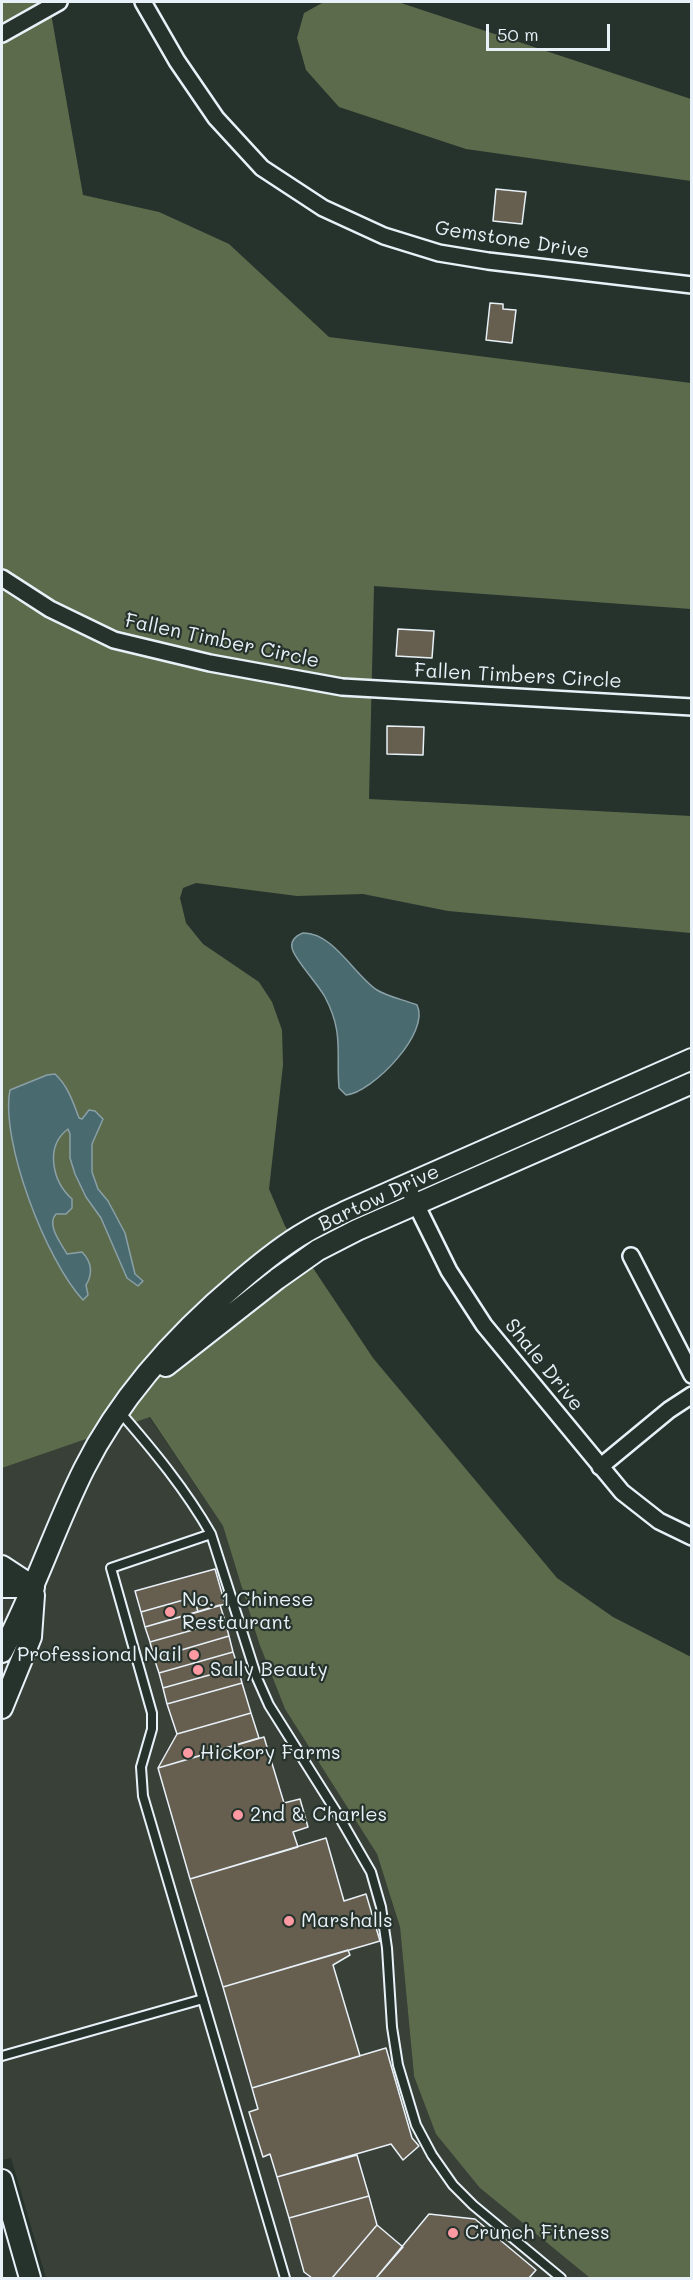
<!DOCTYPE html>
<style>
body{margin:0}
#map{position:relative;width:693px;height:2280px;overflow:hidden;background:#26332d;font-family:Mali,sans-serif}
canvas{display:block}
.frame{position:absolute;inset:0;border:3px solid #e8f1f8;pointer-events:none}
.scale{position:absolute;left:486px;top:24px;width:124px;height:27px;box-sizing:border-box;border:3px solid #e8f1f8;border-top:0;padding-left:8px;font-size:18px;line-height:21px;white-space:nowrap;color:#e8f1f8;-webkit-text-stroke:4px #26332d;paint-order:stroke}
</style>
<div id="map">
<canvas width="693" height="2280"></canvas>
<div class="frame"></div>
<div class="scale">50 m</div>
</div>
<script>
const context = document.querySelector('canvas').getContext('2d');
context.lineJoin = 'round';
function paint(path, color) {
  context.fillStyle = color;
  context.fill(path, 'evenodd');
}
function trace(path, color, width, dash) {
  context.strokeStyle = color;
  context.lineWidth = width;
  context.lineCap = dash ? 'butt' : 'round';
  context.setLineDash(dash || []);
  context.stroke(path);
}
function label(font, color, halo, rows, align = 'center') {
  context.font = font + ' Mali,sans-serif';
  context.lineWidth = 4.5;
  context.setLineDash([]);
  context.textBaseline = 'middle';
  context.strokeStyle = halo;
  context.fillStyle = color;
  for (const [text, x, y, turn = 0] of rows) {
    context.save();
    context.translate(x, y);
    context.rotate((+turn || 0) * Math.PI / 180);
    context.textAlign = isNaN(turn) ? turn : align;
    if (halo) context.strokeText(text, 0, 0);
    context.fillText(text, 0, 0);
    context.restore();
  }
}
const built = new Path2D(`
 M149,1417L223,1526L259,1643L285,1709L377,1854L400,1927L414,2076L480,2188L590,2278H46L11,2158L2,2160V1468Z`);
const green = new Path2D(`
 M2,2H49L83,195L159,212L229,244L329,337L691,383V609L374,586L369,799L691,816V933L448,911L363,894L297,896L196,883L183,888L180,898L186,923L203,944L259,982L272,1002L282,1030L283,1065L269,1189L285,1226L373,1358L557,1578L613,1617L691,1657V2278H590L480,2188L436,2134L414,2076L400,1927L377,1854L285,1709L259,1643L223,1526L150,1417L2,1468Z
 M324,2H398L691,99V181L466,149L339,107L306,70L297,38L304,13Z`);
const water = new Path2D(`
 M303,933C333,932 355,976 377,990C388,997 405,1000 417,1005C431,1032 372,1093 346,1095L339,1088C336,1052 344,1033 325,997C317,983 298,963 293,951C289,942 295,936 303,933Z
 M55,1074C68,1086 73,1102 79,1118L82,1119L89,1110L95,1111L103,1119L92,1144V1172L98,1189L108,1201L125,1233L135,1274L143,1281L138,1286L127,1278L101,1218L86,1197L75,1174L70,1158V1134L68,1129C44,1147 53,1182 72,1199V1208L66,1214H56C46,1225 61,1243 67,1254L82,1252C92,1262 93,1274 86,1285L88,1295L83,1300C47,1262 0,1142 10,1090L47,1075Z`);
const building = new Path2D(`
 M496,189L526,192L522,224L493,221Z
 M490,303L503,304V309L516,310L512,343L486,340Z
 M398,629L434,631L432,658L396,656Z
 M387,726L424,727L423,755L387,754Z
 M215,1569L225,1604L198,1612L194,1597L141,1612L135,1591Z
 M194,1597L198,1612L145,1627L141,1612Z
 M220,1605L225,1621L150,1642L145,1627Z
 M225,1621L229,1636L154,1658L150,1642Z
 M229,1636L233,1652L159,1673L154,1658Z
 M233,1652L238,1667L163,1688L159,1673Z
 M238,1667L242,1683L167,1704L163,1688Z
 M242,1683L251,1713L177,1734L167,1704Z
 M251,1713L259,1738L158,1768L177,1734Z
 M264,1737L284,1803L300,1799L308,1827L293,1832L298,1847L190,1879L158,1768Z
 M326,1838L344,1901L366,1894L380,1941L223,1987L190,1879Z
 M348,1950L350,1955L333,1965L360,2056L252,2088L223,1987Z
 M386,2048L412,2138L419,2146L403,2160L391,2144L277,2177L270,2154L263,2157L249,2112L258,2109L252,2088Z
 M357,2155L369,2196L289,2218L277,2177Z
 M369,2196L377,2225L332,2278H312L304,2272L289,2218Z
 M429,2214L475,2219L536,2270L529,2278H376Z
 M377,2225L403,2247L376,2278H332Z`);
const service = new Path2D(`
 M119,1411C153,1450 186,1490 211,1534L111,1568L152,1713V1729L141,1767L143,1796L285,2278
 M211,1534L257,1678L269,1705L337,1813L371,1872L381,1907L387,1948L392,2027L398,2065L416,2125L432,2155L453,2185L473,2205L561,2278
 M2,2056L203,1999`);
const minor = new Path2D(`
 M143,2L177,61L216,118L262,168L323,208L384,236L439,253L488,261L692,285
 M2,34L59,2
 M2,578L50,609L114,640L210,663L342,687L692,707
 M406,1184L449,1271L484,1325L622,1492L659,1521L692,1537
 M631,1256L692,1375
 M600,1467L669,1410L692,1395`);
const tertiary = new Path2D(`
 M166,1366L277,1279L318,1250L357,1230L692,1083
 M2,1566L34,1587
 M2,1587H34
 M2,1652C34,1593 54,1529 84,1469C121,1395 177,1334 240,1281C261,1263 283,1245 306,1232C319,1224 333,1218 347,1211L692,1059
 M2,1708L31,1637L34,1595
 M2,2180L30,2278`);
const markers = [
 [170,1612,6,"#ff9aa2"],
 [194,1655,6,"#ff9aa2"],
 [198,1670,6,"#ff9aa2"],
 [188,1753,6,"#ff9aa2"],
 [238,1815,6,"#ff9aa2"],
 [289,1921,6,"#ff9aa2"],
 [453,2233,6,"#ff9aa2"]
];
const streetNames = [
 ["Gemstone Drive",512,240,9],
 ["Fallen Timber Circle",222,641,12],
 ["Fallen Timbers Circle",518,676,3],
 ["Bartow Drive",379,1198,-25],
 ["Shale Drive",544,1365,51]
];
const poiNames = [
 ["No. 1 Chinese",182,1600],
 ["Restaurant",182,1623],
 ["Professional Nail",182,1655,"right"],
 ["Sally Beauty",210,1670],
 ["Hickory Farms",200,1753],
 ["2nd & Charles",250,1815],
 ["Marshalls",301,1921],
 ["Crunch Fitness",465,2233]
];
paint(built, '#394037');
paint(green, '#5d6b4d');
paint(water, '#496a6f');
trace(water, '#89a0a6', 1.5);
paint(building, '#665e4f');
trace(building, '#e8f1f8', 1.5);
trace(service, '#e8f1f8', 12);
trace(minor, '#e8f1f8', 20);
trace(tertiary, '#e8f1f8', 24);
trace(service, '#26332d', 8);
trace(minor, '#26332d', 15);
trace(tertiary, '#26332d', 20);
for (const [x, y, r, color] of markers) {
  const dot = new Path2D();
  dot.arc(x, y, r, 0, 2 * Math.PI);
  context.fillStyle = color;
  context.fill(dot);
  trace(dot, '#26332d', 2);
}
label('20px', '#e8f1f8', '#26332d', streetNames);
label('20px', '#e8f1f8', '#26332d', poiNames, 'left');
</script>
